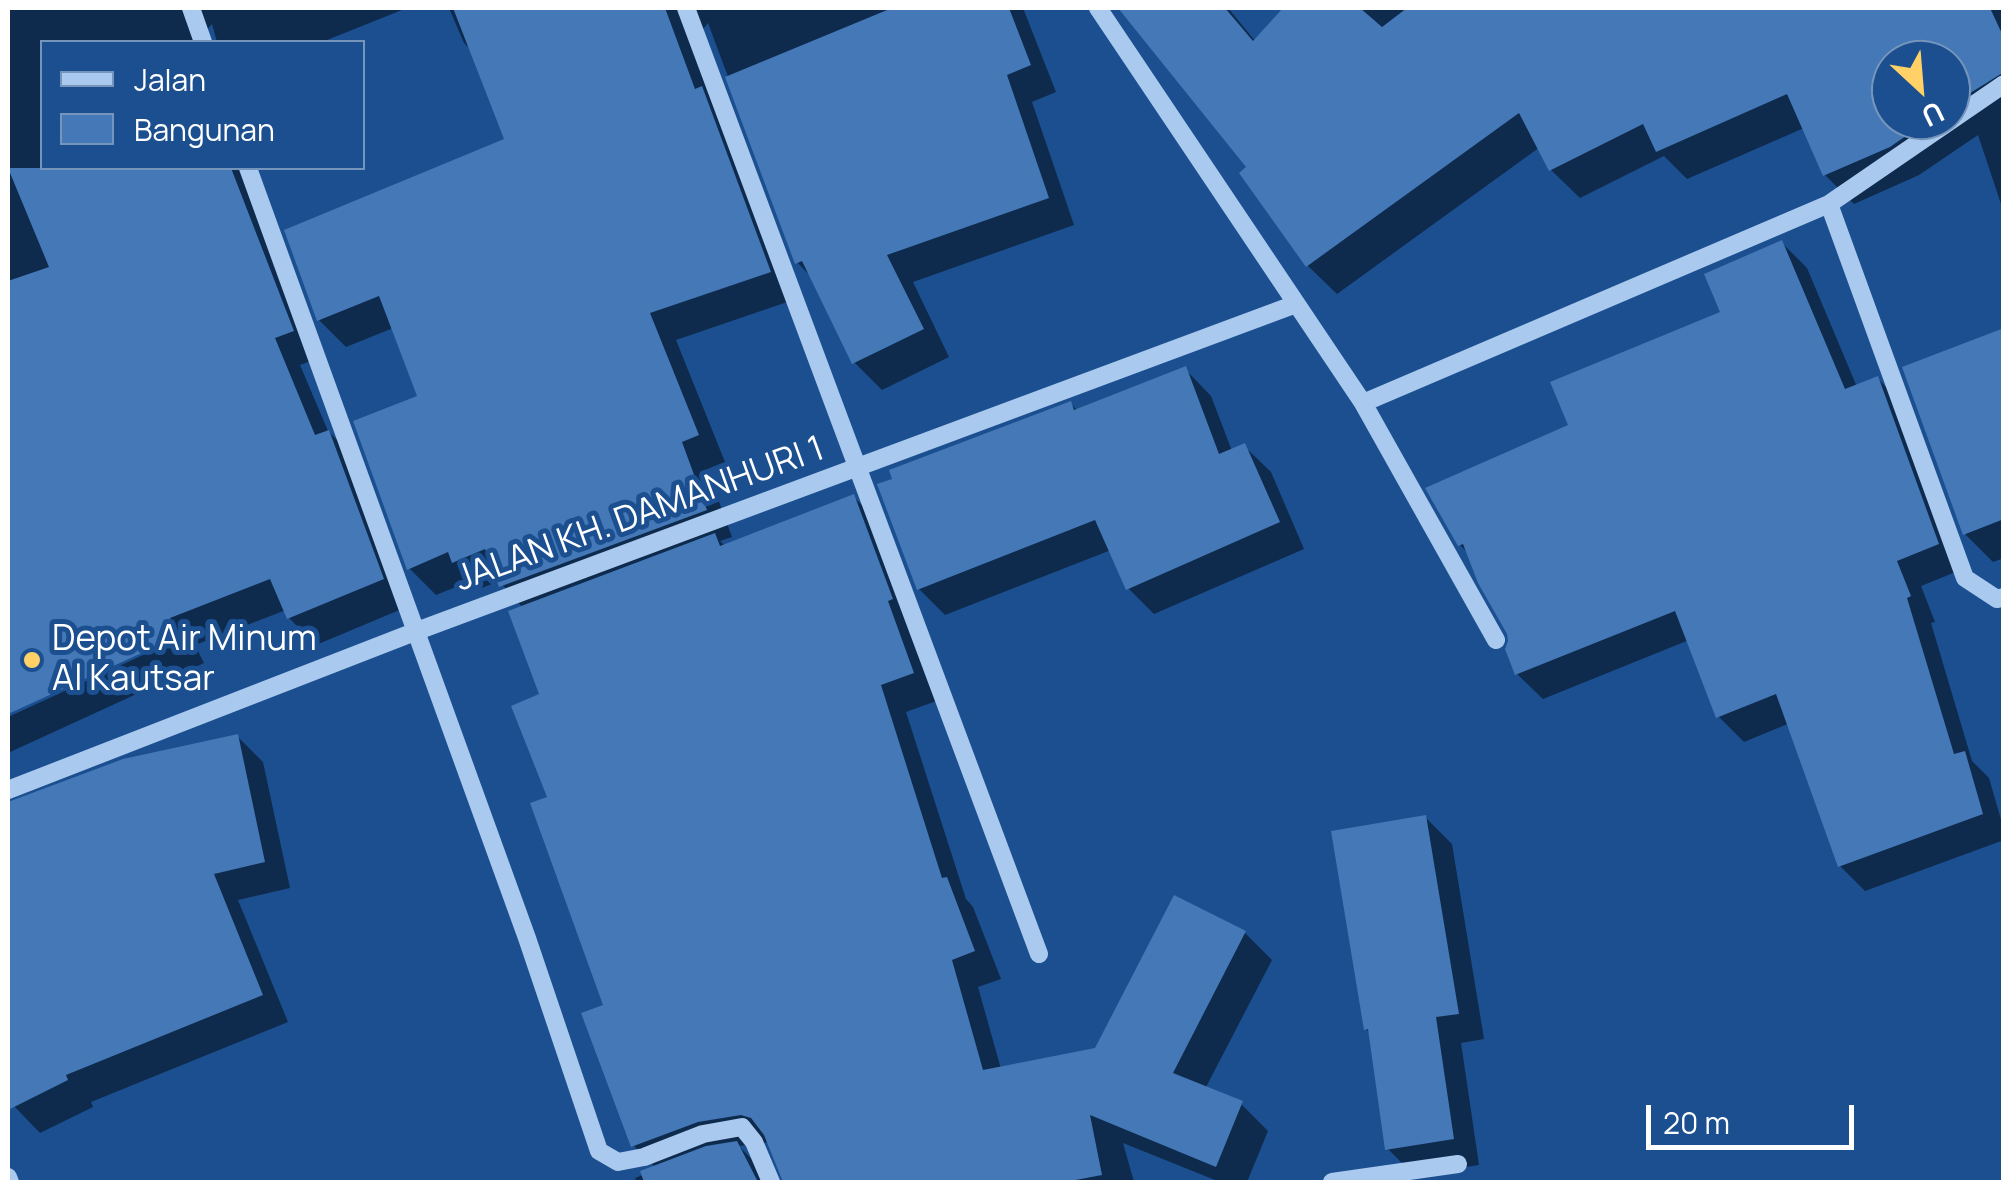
<!DOCTYPE html>
<style>
body{margin:0}
#map{position:relative;width:2011px;height:1190px;overflow:hidden;background:#1b4f8f;font-family:Manrope,sans-serif}
canvas{display:block}
.frame{position:absolute;inset:0;border:10px solid #fff;pointer-events:none}
.legend{position:absolute;left:40px;top:40px;width:325px;height:130px;box-sizing:border-box;background:#1b4f8f;border:2px solid #7695bc;margin:0;padding:12px 18px;list-style:none;font-size:30px;color:#fff}
.legend li{display:flex;align-items:center;gap:20px;height:50px}
.legend b{width:50px;border:2px solid #7695bc}
.north{position:absolute;left:1871px;top:40px;width:100px;height:100px;box-sizing:border-box;background:#1b4f8f;border:2px solid #7695bc;border-radius:50%;rotate:154deg;font-size:28px;font-weight:700;line-height:40px;text-align:center;color:#fff}
.north::after{content:'';display:block;margin:auto;width:35px;height:45px;background:#ffd166;clip-path:polygon(50% 0,100% 100%,50% 72%,0 100%)}
.scale{position:absolute;left:1646px;top:1105px;width:208px;height:45px;box-sizing:border-box;border:5px solid #fff;border-top:0;padding-left:12px;font-size:30px;line-height:35px;white-space:nowrap;color:#fff;-webkit-text-stroke:8px #1b4f8f;paint-order:stroke}
</style>
<div id="map">
<canvas width="2011" height="1190"></canvas>
<div class="frame"></div>
<ul class="legend">
<li><b style="height:12px;background:#a9c9ee"></b>Jalan</li>
<li><b style="height:28px;background:#4478b7"></b>Bangunan</li>
</ul>
<div class="north">U</div>
<div class="scale">20 m</div>
</div>
<script>
const context = document.querySelector('canvas').getContext('2d');
context.lineJoin = 'round';
function paint(path, color) {
  context.fillStyle = color;
  context.fill(path, 'evenodd');
}
function trace(path, color, width, dash) {
  context.strokeStyle = color;
  context.lineWidth = width;
  context.lineCap = dash ? 'butt' : 'round';
  context.setLineDash(dash || []);
  context.stroke(path);
}
function label(font, color, halo, rows, align = 'center') {
  context.font = font + ' Manrope,sans-serif';
  context.lineWidth = 10;
  context.setLineDash([]);
  context.textBaseline = 'middle';
  context.strokeStyle = halo;
  context.fillStyle = color;
  for (const [text, x, y, turn = 0] of rows) {
    context.save();
    context.translate(x, y);
    context.rotate((+turn || 0) * Math.PI / 180);
    context.textAlign = isNaN(turn) ? turn : align;
    if (halo) context.strokeText(text, 0, 0);
    context.fillText(text, 0, 0);
    context.restore();
  }
}
const shadow = new Path2D(`
 M8,8H407L322,42H217L212,24L205,32L206,42H42V168H244L319,358L300,365L328,431L356,459L409,606L316,645L289,618L286,610L195,645L204,663L8,753V717L191,633L189,628L8,712Z
 M449,8H1023L1056,92L1032,102L1074,225L913,282L949,357L882,390L855,363L814,280L797,262L708,23L700,33L796,299L676,340L725,462L707,469L732,537L720,541L725,546L853,496L880,524L939,700L906,712L966,899L973,907L1001,979L978,987L1001,1069L1096,1050L1245,933L1272,960L1205,1089L1241,1104L1268,1131L1247,1182H1220L1123,1143L1134,1182H786L770,1142L739,1146L763,1171L769,1182H637L635,1178L657,1169L633,1145L606,1006L551,798L542,696L523,608L499,581L482,588L473,580L436,595L409,568L420,398L393,328L346,347L319,320L508,141L474,53L464,43Z
 M1122,8H1228L1256,42L1287,8H1697L1707,18L1731,8H2004V213L1978,135L1919,175L1854,204L1825,175L1804,128L1687,179L1664,156L1580,198L1551,170L1540,147L1337,294L1308,266L1250,168ZM1891,60H1951V120H1891Z
 M1782,243L1807,268L1857,387L1878,379L1903,404L1963,569L1921,586L1935,622L1931,623L1972,761L1989,778L2004,830V840L1865,891L1840,866L1790,723L1744,742L1719,717L1689,640L1543,699L1517,674L1511,641L1470,555L1460,545L1571,427L1723,313Z
 M2004,331V558L1993,562L1965,534Z
 M1185,369L1211,396L1232,451L1244,446L1271,472L1304,549L1154,614L1128,588L1111,550L945,615L919,589L1071,404L1078,411Z
 M237,736L263,762L290,888L238,900L288,1022L91,1102L93,1107L40,1133L14,1106L8,1094V801L10,804Z
 M1426,818L1452,844L1484,1039L1461,1043L1479,1165L1414,1175L1388,1149L1371,1033L1366,1029Z`);
const building = new Path2D(`
 M453,8H665L695,89L702,86L771,272L650,313L699,435L682,442L707,510L499,587L485,549L452,563L448,552L407,570L353,421L417,396L379,296L317,321L284,230L504,139Z
 M892,8H1009L1031,65L1007,75L1049,198L887,255L924,329L852,364L802,261L795,264L725,77Z
 M1118,8H1225L1253,41L1283,8H1360L1382,27L1407,8H1990L2004,38V72L1951,105V60H1891V120H1929L1890,147L1823,176L1787,94L1656,152L1643,124L1549,171L1519,113L1306,267L1239,173L1246,167Z
 M8,168H231L294,331L275,338L315,435L329,430L384,579L287,619L270,579L170,618L179,636L8,714V281L49,267Z
 M1782,240L1845,389L1878,376L1939,544L1897,561L1911,596L1907,598L1954,754L1965,751L1983,814L1838,867L1776,694L1716,718L1675,611L1515,675L1505,649L1508,641L1507,634L1478,583L1463,544L1458,546L1425,488L1568,425L1550,382L1720,312L1704,274Z
 M2004,328V519L1963,535L1902,367Z
 M1186,366L1219,454L1245,443L1280,522L1126,590L1095,520L917,590L877,484L892,479L889,470L1071,401L1074,410Z
 M854,494L893,599L888,601L914,673L881,685L942,878L947,877L975,951L952,960L983,1070L1095,1048L1174,895L1246,931L1173,1073L1243,1101L1216,1167L1090,1115L1102,1175L1065,1182H783L764,1135L751,1118L741,1115L698,1122L631,1147L581,1013L603,1005L530,803L547,797L511,706L539,694L508,611L715,533L720,546Z
 M238,734L265,862L214,874L263,995L66,1075L68,1080L8,1110V802L123,759Z
 M1426,815L1459,1014L1436,1017L1454,1139L1385,1150L1368,1029L1364,1030L1331,831Z
 M737,1141L758,1182H644L640,1171L706,1146Z`);
const minor = new Path2D(`
 M191,8L203,42
 M686,8L1039,954
 M1098,8L1363,403L1496,640
 M248,168L527,938L599,1151L618,1162L644,1157L703,1134L742,1127L754,1142L771,1182
 M1829,204L1965,578L1997,599L2004,597
 M1363,403L1829,204L2004,84
 M8,790L417,631L1296,304
 M8,1177L10,1182
 M1332,1182L1458,1164`);
const markers = [
 [32,660,10,"#ffd166"]
];
const streetNames = [
 ["JALAN KH. DAMANHURI 1",640,515,-20]
];
const poiNames = [
 ["Depot Air Minum",52,640],
 ["Al Kautsar",52,680]
];
paint(shadow, '#0007');
paint(building, '#4478b7');
trace(minor, '#a9c9ee', 18);
for (const [x, y, r, color] of markers) {
  const dot = new Path2D();
  dot.arc(x, y, r, 0, 2 * Math.PI);
  context.fillStyle = color;
  context.fill(dot);
  trace(dot, '#1b4f8f', 4);
}
label('35px', '#fff', '#1b4f8f', streetNames);
label('35px', '#fff', '#1b4f8f', poiNames, 'left');
</script>
